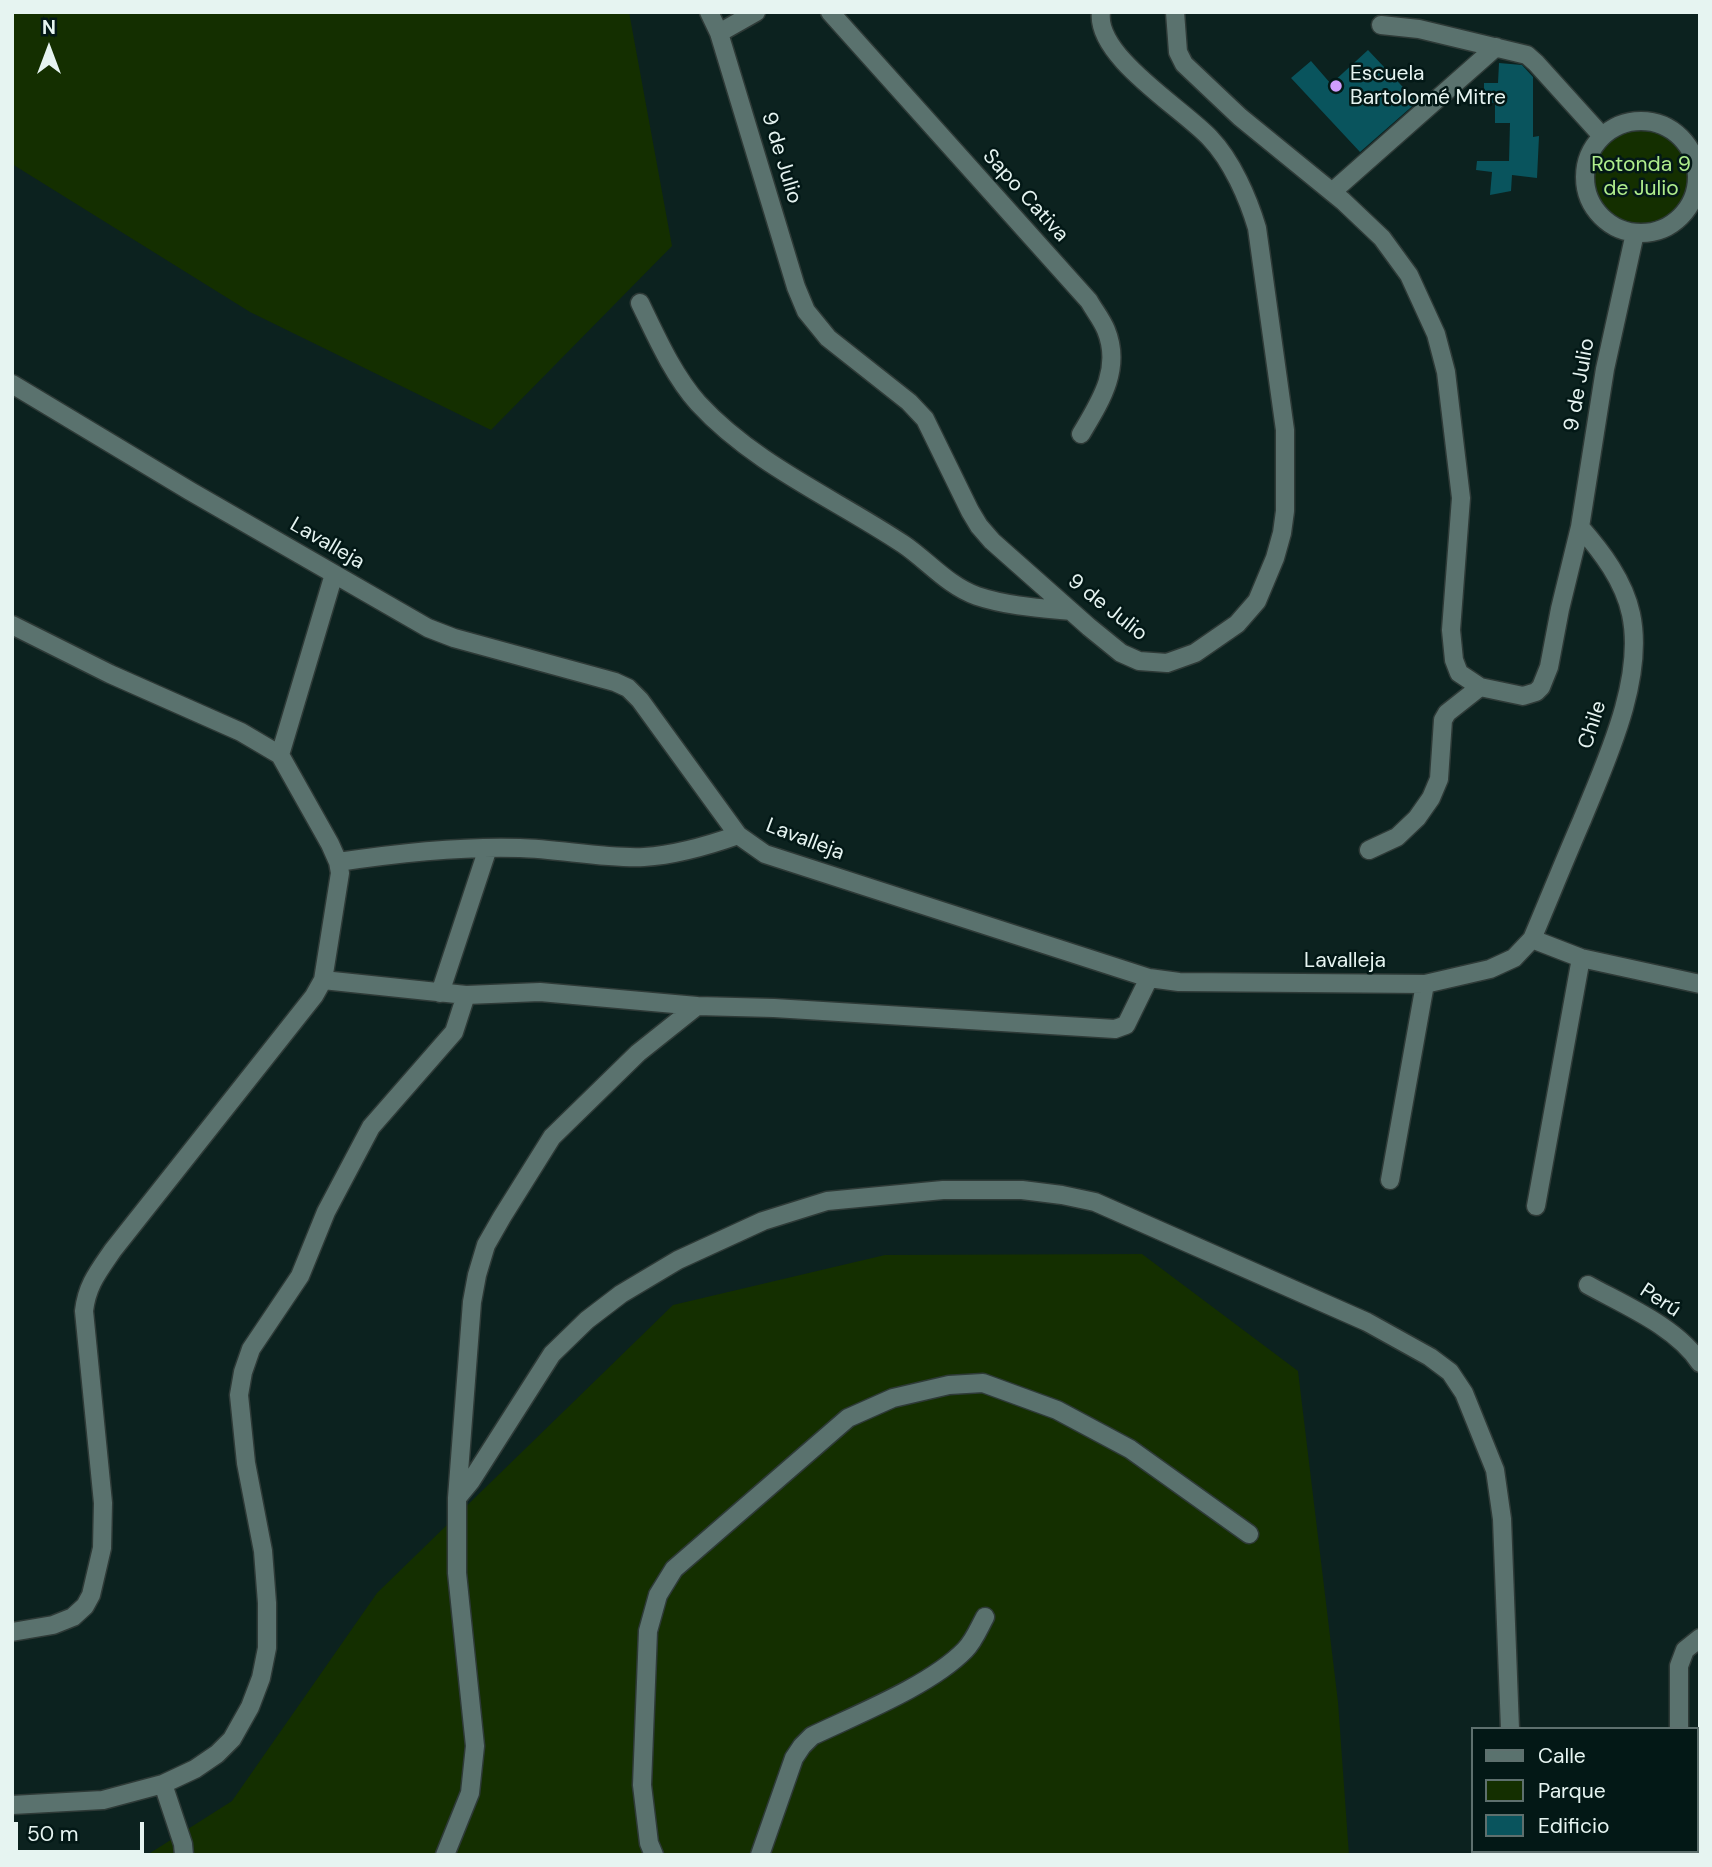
<!DOCTYPE html>
<meta charset="utf-8">
<style>
body{margin:0}
#map{position:relative;width:1712px;height:1867px;overflow:hidden;background:#0c221f;font-family:"DM Sans",sans-serif}
canvas{display:block}
.frame{position:absolute;inset:0;border:14px solid #e6f4f1;pointer-events:none}
.legend{position:absolute;left:1471px;top:1727px;width:228px;height:126px;box-sizing:border-box;background:#031816;border:2px solid #5e706e;margin:0;padding:9px 12px;list-style:none;font-size:21px;color:#e6f4f1}
.legend li{display:flex;align-items:center;gap:14px;height:35px}
.legend b{width:35px;border:2px solid #5e706e}
.north{position:absolute;left:14px;top:14px;width:70px;height:70px;-webkit-text-stroke:5px #031816;paint-order:stroke;rotate:0deg;font-size:19px;font-weight:700;line-height:28px;text-align:center;color:#e6f4f1}
.north::after{content:'';display:block;margin:auto;width:24px;height:32px;background:#e6f4f1;clip-path:polygon(50% 0,100% 100%,50% 72%,0 100%)}
.scale{position:absolute;left:14px;top:1822px;width:130px;height:32px;box-sizing:border-box;border:4px solid #e6f4f1;border-top:0;padding-left:9px;font-size:21px;line-height:24px;white-space:nowrap;color:#e6f4f1;-webkit-text-stroke:5px #031816;paint-order:stroke}
</style>
<div id="map">
<canvas width="1712" height="1867"></canvas>
<div class="frame"></div>
<ul class="legend">
<li><b style="height:9px;background:#5a726e"></b>Calle</li>
<li><b style="height:19px;background:#142f00"></b>Parque</li>
<li><b style="height:19px;background:#09545d"></b>Edificio</li>
</ul>
<div class="north">N</div>
<div class="scale">50 m</div>
</div>
<script>
const context = document.querySelector('canvas').getContext('2d');
context.lineJoin = 'round';
function paint(path, color) {
  context.fillStyle = color;
  context.fill(path, 'evenodd');
}
function trace(path, color, width, dash) {
  context.strokeStyle = color;
  context.lineWidth = width;
  context.lineCap = dash ? 'butt' : 'round';
  context.setLineDash(dash || []);
  context.stroke(path);
}
function label(font, color, halo, rows, align = 'center') {
  context.font = font + ' "DM Sans",sans-serif';
  context.lineWidth = 5;
  context.setLineDash([]);
  context.textBaseline = 'middle';
  context.strokeStyle = halo;
  context.fillStyle = color;
  for (const [text, x, y, turn = 0] of rows) {
    context.save();
    context.translate(x, y);
    context.rotate((+turn || 0) * Math.PI / 180);
    context.textAlign = isNaN(turn) ? turn : align;
    if (halo) context.strokeText(text, 0, 0);
    context.fillText(text, 0, 0);
    context.restore();
  }
}
const green = new Path2D(`
 M12,12H629L672,246L491,430L250,312L12,164Z
 M1585 177a56 56 0 1 1 112 0a56 56 0 1 1-112 0Z
 M1142,1254L1298,1371L1338,1702L1349,1855H147L232,1801L377,1593L673,1305L885,1255Z`);
const building = new Path2D(`
 M1368,50L1417,102L1360,152L1291,78L1311,61L1331,84Z
 M1499,63L1522,65L1533,77V137L1539,136L1537,178L1512,175L1511,191L1490,195L1492,172L1476,170L1477,161H1509L1510,123H1495V103L1484,102V83H1498Z`);
const minor = new Path2D(`
 M709,12L719,33
 M756,12L719,33L796,287L806,311L828,338L909,402L925,419L970,511L979,526L992,541L1089,627L1121,653L1139,661L1167,663L1195,653L1237,624L1257,601L1275,558L1282,533L1285,511V430L1257,228C1248,198 1232,161 1210,138C1182,108 1095,56 1101,12
 M830,12L1089,301C1094,310 1102,320 1106,330C1122,369 1100,402 1081,434
 M1175,12L1178,52L1184,64L1240,117L1343,201L1382,238L1409,275L1436,334L1446,372L1461,498L1451,630L1454,660L1459,673L1480,687L1523,696L1536,692L1541,687L1549,667L1560,609L1580,527L1605,369L1635,233
 M1381,25L1419,29L1527,55L1536,63L1602,136
 M1585 177a56 56 0 1 1 112 0a56 56 0 1 1-112 0Z
 M1332,192L1496,47
 M640,303C656,336 673,375 698,403C755,465 834,498 903,544C927,560 948,586 977,596C1007,606 1039,608 1071,611
 M12,384L190,491L428,628L454,638L615,682L628,688L640,700L738,835L765,854L1149,978L1179,982L1425,984L1490,969L1514,958L1532,939L1581,958L1700,984
 M334,574L280,755L330,844L338,862
 M12,625L110,674L241,732L280,755
 M1369,850L1397,837L1417,818L1431,798L1439,779L1443,720L1447,713L1480,687
 M1532,939C1549,899 1565,859 1582,820C1606,761 1645,679 1631,614C1624,581 1602,552 1580,527
 M323,980L466,995L540,992L697,1006L774,1008L1115,1029L1126,1025L1149,978
 M440,993L488,848
 M1390,1180L1425,984
 M1536,1206L1581,958
 M1588,1285C1624,1305 1677,1327 1700,1363
 M457,1498L471,1481L552,1354L587,1320L621,1294L678,1260L763,1221L827,1201L943,1190H1022L1062,1195L1095,1202L1367,1322L1430,1357L1450,1372L1464,1393L1495,1470L1502,1519L1510,1729
 M12,1632L53,1625L73,1617L85,1606L91,1595L102,1548L103,1503L84,1311C87,1285 98,1272 113,1250L314,996L323,980L340,873L338,862C398,853 460,846 520,848C559,849 606,859 644,857C676,855 707,846 738,835
 M1679,1729V1666L1685,1650L1700,1638
 M163,1784L183,1844L184,1855
 M12,1805L103,1800L163,1784L195,1769L217,1754L232,1739L250,1707L261,1678L267,1648V1603L263,1551L246,1463L239,1395L243,1372L251,1349L300,1276L326,1212L371,1127L454,1032L466,995
 M445,1855L470,1793L475,1746L457,1573V1498L472,1302L477,1275L486,1245L502,1217L552,1137L638,1053L697,1006
 M654,1855L649,1843L642,1785L648,1631L658,1595L674,1569L848,1418L893,1398L949,1385L983,1383L1057,1410L1130,1449L1249,1534
 M760,1855L794,1758L802,1746L812,1736C858,1714 931,1685 965,1650C974,1641 979,1628 985,1617
 M1511,1855V1851
 M1678,1855V1851`);
const markers = [
 [1336,86,7,"#d19dfe"]
];
const poiNames = [
 ["Escuela",1350,74],
 ["Bartolomé Mitre",1350,98]
];
const streetNames = [
 ["9 de Julio",781,158,73],
 ["Sapo Cativa",1025,196,48],
 ["9 de Julio",1580,385,-80],
 ["Lavalleja",327,544,30],
 ["9 de Julio",1107,608,38],
 ["Chile",1593,725,-72],
 ["Lavalleja",805,840,21],
 ["Lavalleja",1345,961],
 ["Perú",1660,1301,33]
];
const parkNames = [
 ["Rotonda 9",1641,165],
 ["de Julio",1641,189]
];
paint(green, '#142f00');
paint(building, '#09545d');
trace(minor, '#2e3a37', 21);
trace(minor, '#5a726e', 18);
for (const [x, y, r, color] of markers) {
  const dot = new Path2D();
  dot.arc(x, y, r, 0, 2 * Math.PI);
  context.fillStyle = color;
  context.fill(dot);
  trace(dot, '#031816', 2.5);
}
label('21px', '#e6f4f1', '#031816', poiNames, 'left');
label('21px', '#e6f4f1', '#031816', streetNames);
label('21px', '#afed8c', '#031816', parkNames);
</script>
